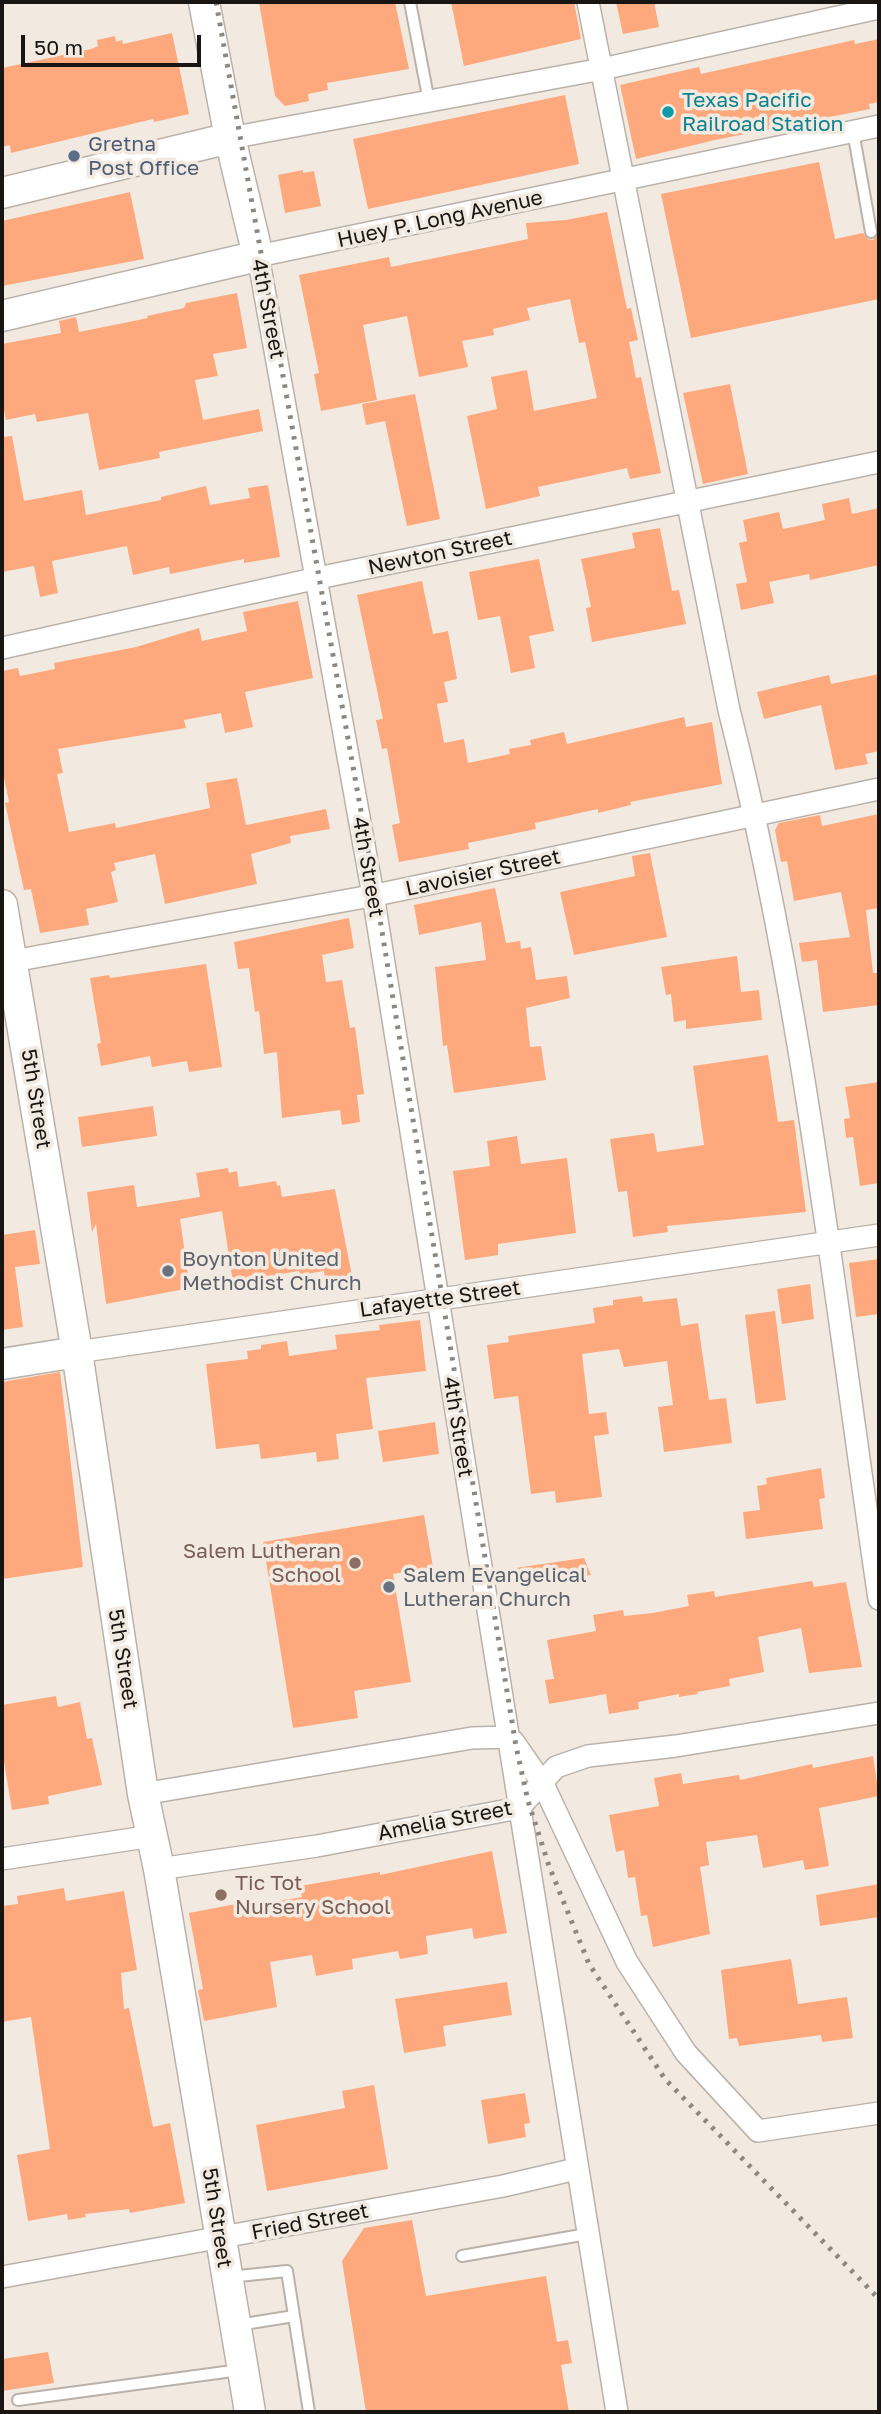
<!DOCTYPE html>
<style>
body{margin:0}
#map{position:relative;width:881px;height:2414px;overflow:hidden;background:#f2eae1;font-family:"Golos Text",sans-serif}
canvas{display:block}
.frame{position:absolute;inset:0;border:4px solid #181512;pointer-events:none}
.scale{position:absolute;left:21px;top:35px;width:180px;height:32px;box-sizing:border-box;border:4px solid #181512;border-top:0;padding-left:9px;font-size:21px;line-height:24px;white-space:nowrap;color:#181512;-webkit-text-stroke:5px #f2eae1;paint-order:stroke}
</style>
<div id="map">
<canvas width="881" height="2414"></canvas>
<div class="frame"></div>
<div class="scale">50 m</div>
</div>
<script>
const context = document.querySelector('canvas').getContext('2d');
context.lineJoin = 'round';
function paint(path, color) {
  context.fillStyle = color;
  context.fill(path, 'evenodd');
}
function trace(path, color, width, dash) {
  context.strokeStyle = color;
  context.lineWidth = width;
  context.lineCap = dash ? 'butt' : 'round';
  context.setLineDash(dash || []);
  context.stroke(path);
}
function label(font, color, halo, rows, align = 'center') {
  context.font = font + ' "Golos Text",sans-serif';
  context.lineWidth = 7;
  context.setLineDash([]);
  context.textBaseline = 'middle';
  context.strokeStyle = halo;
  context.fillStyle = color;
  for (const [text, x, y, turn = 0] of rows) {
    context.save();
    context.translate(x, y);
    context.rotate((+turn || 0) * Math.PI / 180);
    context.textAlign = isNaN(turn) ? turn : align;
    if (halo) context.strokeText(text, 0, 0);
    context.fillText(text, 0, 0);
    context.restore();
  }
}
const building = new Path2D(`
 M259,2H395L409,69L327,83L328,90L308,94L309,101L285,106L275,96Z
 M451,2H574L581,39L464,66Z
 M616,2H654L659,27L623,34Z
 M172,33L189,114L154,122L153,119L11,153L10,145L2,147V68L91,49L98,46L97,40L115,36L116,42L122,40L123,44Z
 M879,39V102L869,104L870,109L715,140L636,159L620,85L699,67L701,74L854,40L855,44Z
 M565,95L579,164L368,209L353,139Z
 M819,162L835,239L863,233L868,239L873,240L879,230V299L691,338L661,194Z
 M303,170V173L314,171L321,206L285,213L278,175Z
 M130,192L144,259L2,286V221Z
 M607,212L627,309L631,308L638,340L629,342L636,378L641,377L661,473L630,479L627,468L538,487L540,496L486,509L467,416L497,409L491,377L527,370L534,411L597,398L585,342L579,343L570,299L527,308L530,320L493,329L494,335L462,341L468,367L419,377L407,316L363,325L377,400L321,411L314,374L319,373L299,275L389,257L391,267L528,239L526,223L566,220Z
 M237,293L247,348L213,354L218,376L195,380L203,420L259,409L263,431L159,452L160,458L99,470L88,413L37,422L35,414L6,420L2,400V344L61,333L59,321L76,317L79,332L148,318L147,316L184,308L186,303Z
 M730,384L748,474L703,484L683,393Z
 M415,394L440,519L407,526L385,421L366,425L362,404Z
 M12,436L24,501L82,490L86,515L161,500V497L206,486L210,505L250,498L248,488L268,485L280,557L244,563V559L170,574L169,567L133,575L127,546L52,561L58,593L40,597L34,566L2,572V437Z
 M849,498L852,514L879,508V565L810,580L809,574L769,582L774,603L741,610L736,584L747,582L739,543L747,541L743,520L779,512L783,529L825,520L822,504Z
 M660,528L672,591L679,590L686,624L592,642L586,608L591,607L581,559L635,548L632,533Z
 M539,559L554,631L529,636L535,668L511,673L500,616L478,620L469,572Z
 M422,581L433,634L448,631L457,679L444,682L448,702L437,704L444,743L464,739L468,763L510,754L509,749L531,745L530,740L564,732L567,744L684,717L686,727L712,722L722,784L630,802L631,805L598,813V809L535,823L536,829L468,843L469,849L399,862L392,825L400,823L387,748L382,749L376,720L383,719L357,595Z
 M298,601L313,678L245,692L253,727L225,733L221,713L184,720L186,728L58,749L63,773L57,774L69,832L115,823L116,828L210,808L206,783L237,778L246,825L326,809L330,829L290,836L291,843L251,854L257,884L165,904L155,854L114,863L116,870L111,872L118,902L86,909L89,925L40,933L31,889L24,890L5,803L9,802L2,768V671L18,668L20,676L55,669L54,663L136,647L199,628L202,641L247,631L243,612Z
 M879,674V751L865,754L868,764L835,770L821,705L764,719L757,692L829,675L831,684Z
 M879,814V908L866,910L873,973H879V1005L823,1012L817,960L802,962L799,943L850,937L841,892L794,901L787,861L781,862L775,830L779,823L820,815L822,826Z
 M650,853L667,937L574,955L560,892L635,876L632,856Z
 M495,888L506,943L520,941L521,949L531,947L536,980L567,976L570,998L526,1008L530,1047L541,1046L546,1080L454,1093L447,1045L443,1046L435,967L486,960L481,922L419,935L414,905Z
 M349,918L354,948L322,955L326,982L342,980L350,1028L355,1027L364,1094L357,1095L360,1122L342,1125L340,1110L282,1118L277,1052L264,1054L259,1011L255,1012L249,968L238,969L234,942Z
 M737,956L741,992L759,990L762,1020L686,1029V1020L674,1022L671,994L666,995L661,967Z
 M206,964L222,1067L189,1072L187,1061L152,1067L150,1056L101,1066L97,1044L101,1043L90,978L109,975L110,978Z
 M768,1055L778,1122L794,1120L806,1212L667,1226L668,1232L633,1237L627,1191L618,1192L610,1139L654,1133L657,1152L704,1145L693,1066Z
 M879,1082V1183L860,1186L853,1137L846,1138L844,1119L850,1118L845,1087Z
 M153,1106L157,1136L82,1147L78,1117Z
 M517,1136L521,1164L567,1158L576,1233L498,1244V1255L465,1260L453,1171L490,1166L487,1141Z
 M228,1168L229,1173L237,1171L239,1187L276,1181L277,1186L280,1185L282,1197L335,1189L352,1276L325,1280L324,1271L300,1275L299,1271L233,1282L222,1211L180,1219L190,1288L106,1304L96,1224L92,1232L87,1192L134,1185L137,1207L200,1197L196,1173Z
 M35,1230L40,1264L15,1267L23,1327L2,1330V1235Z
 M879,1259V1314L856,1317L849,1263Z
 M810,1284L814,1319L782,1324L777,1289Z
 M642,1296L643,1302L677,1298L681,1326L698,1323L709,1400L726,1398L732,1443L664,1452L658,1407L673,1405L667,1361L624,1367L619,1349L582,1354L589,1414L606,1412L609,1434L594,1436L602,1497L556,1503L555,1491L531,1494L518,1396L494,1399L487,1345L509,1342L508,1336L595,1323L593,1308L613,1305V1300Z
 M775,1311L786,1400L756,1404L745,1315Z
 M420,1320L426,1371L366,1378L373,1429L336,1434L339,1459L317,1462L316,1452L261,1459L259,1444L216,1449L206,1364L248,1359L247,1351L261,1349V1345L287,1341L289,1356L337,1349L335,1335L380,1330L379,1325Z
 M60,1372L83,1567L2,1579V1382Z
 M435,1422L439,1454L383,1462L378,1431Z
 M821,1468L825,1498L819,1499L823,1529L746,1539L743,1512L760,1510L757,1486L767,1484L766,1478Z
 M424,1515L433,1567L393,1574L411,1682L354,1691L358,1718L293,1728L263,1542Z
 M584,1558L591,1575L518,1586L515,1568Z
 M812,1581L814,1587L846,1582L862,1667L809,1673L801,1628L758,1637L764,1672L729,1679L730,1686L697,1692L698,1694L679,1697V1694L638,1702L639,1709L609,1714L606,1694L549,1704L545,1680L554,1679L547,1640L596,1631L593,1615L623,1610L624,1616L653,1613L689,1606L687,1595L714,1591L715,1597Z
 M56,1696L58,1707L80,1702L87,1739L92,1738L102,1785L48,1796L49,1804L12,1810L2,1750V1705Z
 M873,1756L879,1796L819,1808L829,1866L805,1870L803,1860L763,1868L757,1835L706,1842L709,1865L700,1867L710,1934L653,1947L647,1915L641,1916L635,1877L628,1878L624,1850L616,1852L609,1815L659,1806L654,1778L681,1773L683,1784L739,1775L740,1780L812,1764L813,1768Z
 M492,1851L507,1933L474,1939L472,1928L426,1936L428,1954L400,1959L398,1951L352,1959L353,1969L316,1976L312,1955L270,1962L277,2007L204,2021L198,1990L203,1989L189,1913L241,1903L242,1907L302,1897L300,1886L380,1872V1875Z
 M879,1884V1917L820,1926L816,1895Z
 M64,1888L66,1901L124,1891L137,1970L121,1973L124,2009L129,2008L153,2127L170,2123L185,2203L130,2213L129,2209L85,2214L86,2217L68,2220L67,2214L28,2221L17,2155L50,2149L31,2017L2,2022V1906L18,1904L17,1896Z
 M791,1959L798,2004L847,1997L853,2038L822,2042L821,2035L739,2046L737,2038L729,2039L721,1970Z
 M507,1982L512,2015L443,2026L446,2046L404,2053L395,1999Z
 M374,2085L388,2169L267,2191L256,2125L345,2108L342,2091Z
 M525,2093L530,2123L524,2124L526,2137L488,2144L481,2100Z
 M412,2220L426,2296L546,2276L557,2342L568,2340L572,2363L561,2365L569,2412H366L342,2261L364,2228Z
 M48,2352L54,2383L2,2391V2359Z`);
const lane = new Path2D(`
 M410,2L429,102
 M853,131L871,232
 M462,2256L587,2234
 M229,2277L287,2271L309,2412
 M238,2325L294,2316
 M18,2400L240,2370`);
const street = new Path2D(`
 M588,2L729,710C803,1001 835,1301 879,1599
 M230,138L602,69L879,8
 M2,648L318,578L879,462
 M2,963L376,895L879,789
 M77,1352L879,1235
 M513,1741L543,1784L627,1962L686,2053L758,2131L879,2113
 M143,1794L472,1738L509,1737
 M2,1859L152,1836
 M159,1869L317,1846L519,1808L556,1767L588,1756L676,1746L879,1713
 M2,2277L503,2186L576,2169
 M617,2412L373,895L258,256L879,126`);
const secondary = new Path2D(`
 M2,193L230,138
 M2,316L258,256L230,138L204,2
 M2,905L77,1352L143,1794L159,1869L250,2412
 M2,1364L77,1352`);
const rail = new Path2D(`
 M216,2L376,895L516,1746L528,1801L549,1866L589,1964L665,2079L879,2299`);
const markers = [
 [668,112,7,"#0f9aa8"],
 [74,156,7,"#5c6f8a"],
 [168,1271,7,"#6b7280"],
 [355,1563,7,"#8d6e63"],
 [389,1587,7,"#6b7280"],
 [221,1895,7,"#8d6e63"]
];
const cultureNames = [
 ["Texas Pacific",682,100],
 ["Railroad Station",682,124]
];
const serviceNames = [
 ["Gretna",88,144],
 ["Post Office",88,168]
];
const streetNames = [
 ["Huey P. Long Avenue",440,219,-12],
 ["4th Street",268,309,79],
 ["Newton Street",440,553,-12],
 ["4th Street",368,867,80],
 ["Lavoisier Street",483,873,-12],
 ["5th Street",36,1099,81],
 ["Lafayette Street",440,1299,-8],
 ["4th Street",458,1427,81],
 ["5th Street",123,1659,81],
 ["Amelia Street",445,1821,-11],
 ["5th Street",217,2218,81],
 ["Fried Street",310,2222,-11]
];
const worshipNames = [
 ["Boynton United",182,1259],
 ["Methodist Church",182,1283],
 ["Salem Evangelical",403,1575],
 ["Lutheran Church",403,1599]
];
const educationNames = [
 ["Salem Lutheran",341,1551],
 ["School",341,1575],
 ["Tic Tot",235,1883,"left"],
 ["Nursery School",235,1907,"left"]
];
paint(building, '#fda97d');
trace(lane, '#bab2aa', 14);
trace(street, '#bab2aa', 24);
trace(secondary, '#bab2aa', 33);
trace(lane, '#fff', 10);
trace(street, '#fff', 21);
trace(secondary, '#fff', 30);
trace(rail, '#8d8781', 5, [3.5, 7]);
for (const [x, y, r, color] of markers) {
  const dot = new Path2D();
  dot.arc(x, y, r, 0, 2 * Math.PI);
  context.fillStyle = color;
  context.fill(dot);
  trace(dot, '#f2eae1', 2.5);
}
label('21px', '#0d838f', '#f2eae1', cultureNames, 'left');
label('21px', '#4e5e75', '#f2eae1', serviceNames, 'left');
label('21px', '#181512', '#f2eae1', streetNames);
label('21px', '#5b616d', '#f2eae1', worshipNames, 'left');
label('21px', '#785e54', '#f2eae1', educationNames, 'right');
</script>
